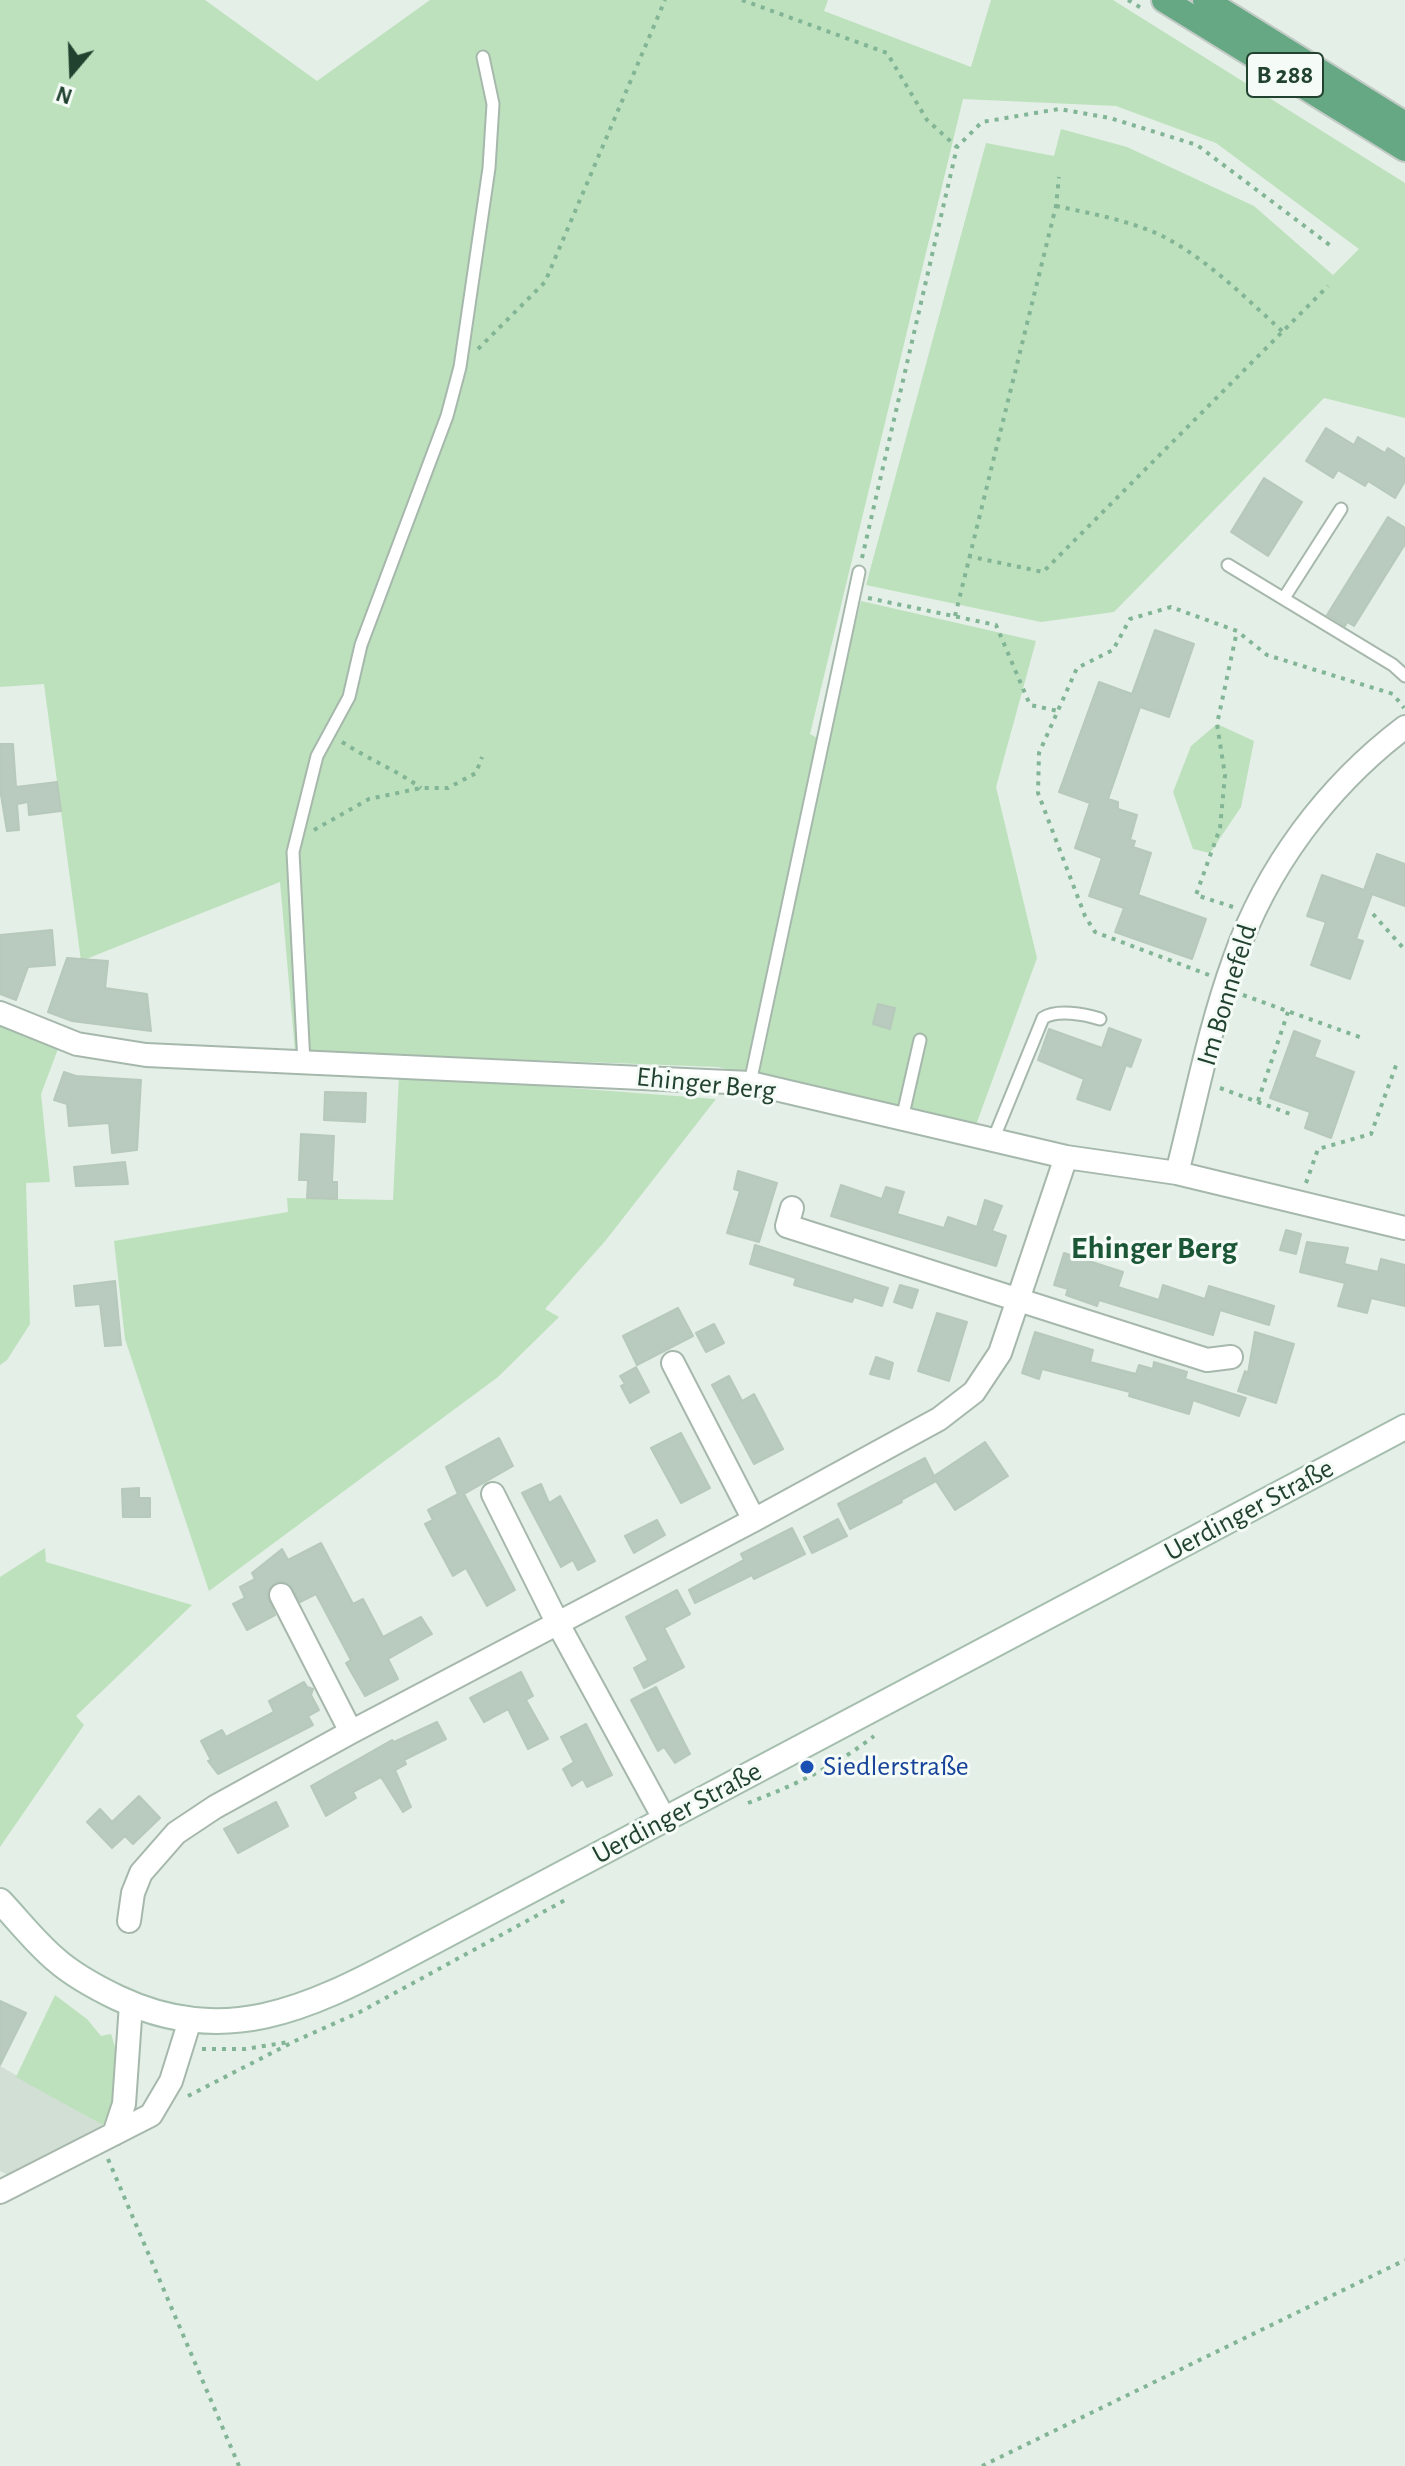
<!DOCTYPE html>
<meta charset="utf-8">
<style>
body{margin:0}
#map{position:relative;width:1405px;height:2466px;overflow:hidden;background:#e4efe7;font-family:"Alegreya Sans",sans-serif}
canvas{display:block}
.north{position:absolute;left:32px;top:32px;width:80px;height:80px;-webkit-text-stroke:6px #f5fbf6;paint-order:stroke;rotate:199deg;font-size:22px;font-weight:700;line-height:32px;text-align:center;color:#224230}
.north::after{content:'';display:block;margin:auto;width:28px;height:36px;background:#224230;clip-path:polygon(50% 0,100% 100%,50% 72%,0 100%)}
</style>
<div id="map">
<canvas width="1405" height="2466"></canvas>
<div class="north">N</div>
</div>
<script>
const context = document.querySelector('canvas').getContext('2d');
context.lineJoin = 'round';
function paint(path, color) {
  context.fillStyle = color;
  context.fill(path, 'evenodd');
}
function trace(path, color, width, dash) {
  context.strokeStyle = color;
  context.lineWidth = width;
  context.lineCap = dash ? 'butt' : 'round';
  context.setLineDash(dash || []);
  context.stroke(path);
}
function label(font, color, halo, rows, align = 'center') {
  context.font = font + ' "Alegreya Sans",sans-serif';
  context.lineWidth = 6;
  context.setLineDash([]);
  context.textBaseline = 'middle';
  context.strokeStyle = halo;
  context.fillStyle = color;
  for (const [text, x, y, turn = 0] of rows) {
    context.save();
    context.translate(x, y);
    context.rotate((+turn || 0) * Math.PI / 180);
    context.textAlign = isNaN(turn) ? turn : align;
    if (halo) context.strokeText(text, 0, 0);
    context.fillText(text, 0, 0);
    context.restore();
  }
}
const built = new Path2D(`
 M0,2066L103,2125L10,2176L0,2171Z`);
const green = new Path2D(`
 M0,0H205L317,81L430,0H828L824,11L971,67L991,0H1113L1405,183V418L1324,398L1114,612L1041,622L866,585L986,143L1054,156L1061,129L1127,147L1254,206L1333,275L1359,249L1216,143L1116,106L963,99L810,734L826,743L861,601L1036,641L996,787L1037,958L976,1125L718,1067L295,1051L280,882L81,961L44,684L0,687Z
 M1217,724L1254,741L1241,807L1210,853L1193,849L1173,792L1191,746Z
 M0,1024L58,1049L41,1094L50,1182L26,1183L30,1324L7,1360L0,1365Z
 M399,1075L716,1099L606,1240L545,1309L559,1317L498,1377L209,1591L125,1339L114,1241L288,1212L287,1198L393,1200Z
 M45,1548L46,1562L192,1605L76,1716L84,1725L0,1847V1577Z
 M55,1995L87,2019L101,2036L111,2034C122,2065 120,2096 103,2125L16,2077Z`);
const building = new Path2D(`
 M1326,428L1354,445L1358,437L1385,453L1388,448L1405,459V481L1395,498L1368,481L1365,486L1338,470L1333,478L1306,461Z
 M1264,478L1302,502L1268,556L1231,532Z
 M1388,517L1405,528V544L1354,626L1347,622L1345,626L1327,615Z
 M1155,630L1194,644L1169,717L1140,707L1108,799L1118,802V809L1137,815L1130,840L1135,841L1133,847L1151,853L1138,895L1206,919L1192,959L1115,932L1124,908L1089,896L1102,858L1075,848L1090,803L1059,792L1099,682L1132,694Z
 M0,744H13L16,787L57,782L61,811L29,815L28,802L17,804L19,830L7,831L0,789Z
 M1377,854L1405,864V906L1372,894L1356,939L1363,941L1350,979L1311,965L1326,922L1307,916L1322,875L1364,890Z
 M52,930L55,965L28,967L16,1000L0,994V935Z
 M67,958L108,961L105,988L147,994L151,1031L72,1021L48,1012Z
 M878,1004L895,1008L890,1029L873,1024Z
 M1109,1028L1141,1040L1131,1067L1126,1065L1110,1110L1077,1099L1084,1079L1038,1060L1049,1029L1102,1048Z
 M1294,1031L1320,1041L1314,1057L1354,1072L1331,1138L1305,1128L1310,1112L1270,1098Z
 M64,1072L76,1076L141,1080L137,1150L112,1153L109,1123L69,1126L67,1104L54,1100Z
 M325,1092L366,1093L365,1122L324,1120Z
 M301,1134L334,1136L332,1182H337V1199L307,1198L308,1180H299Z
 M125,1162L128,1184L76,1186L74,1167Z
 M738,1171L777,1183L759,1242L727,1233L740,1191L734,1189Z
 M841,1185L882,1199L886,1187L904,1192L897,1214L944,1228L948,1217L977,1227L985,1200L1002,1206L992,1231L1006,1236L996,1266L831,1216Z
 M1286,1230L1301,1234L1296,1254L1280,1250Z
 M1307,1242L1348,1248L1344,1264L1378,1272L1381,1259L1405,1265V1306L1371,1298L1367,1313L1338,1306L1345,1283L1300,1272Z
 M755,1245L888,1288L882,1306L854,1297L852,1302L794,1285L796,1278L750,1264Z
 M1064,1253L1123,1272L1118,1287L1159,1300L1163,1285L1205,1299L1209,1286L1274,1306L1269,1325L1220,1310L1213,1335L1099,1300L1097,1306L1066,1295L1068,1289L1054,1285Z
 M115,1281L121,1345L105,1346L100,1304L76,1306L74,1286Z
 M900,1285L918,1290L912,1308L894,1302Z
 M678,1308L693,1336L637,1365L623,1336Z
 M937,1313L967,1322L949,1381L918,1371Z
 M714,1324L724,1343L706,1352L696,1333Z
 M1035,1332L1093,1350L1090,1362L1136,1374L1139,1365L1153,1369L1154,1362L1187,1372L1185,1379L1246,1398L1239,1416L1193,1400L1189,1414L1129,1396L1130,1392L1042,1369L1039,1379L1022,1373Z
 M1255,1332L1294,1344L1276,1403L1238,1391L1245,1371L1248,1373Z
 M876,1357L893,1363L889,1379L870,1374Z
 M636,1367L649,1392L630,1403L621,1386L625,1384L620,1376Z
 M729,1376L742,1401L754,1394L783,1449L754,1464L712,1385Z
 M681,1433L710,1488L681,1503L651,1448Z
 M499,1438L513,1466L464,1494L515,1590L487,1606L466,1568L453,1576L425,1524L433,1520L428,1510L458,1494L446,1467Z
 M985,1442L1008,1476L971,1500L955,1510L936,1481L901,1500L902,1502L850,1529L838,1504L925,1458L934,1476Z
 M541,1484L549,1503L560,1496L595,1561L578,1570L573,1560L561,1567L522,1493Z
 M139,1488V1498H150V1517H123L122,1489Z
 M838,1519L847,1536L812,1553L804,1537Z
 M657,1520L665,1535L634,1553L625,1536Z
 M792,1528L805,1554L754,1579L752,1575L695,1603L689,1590L744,1560L741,1554Z
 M321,1543L353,1604L363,1599L383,1637L421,1617L432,1634L388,1659L398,1679L365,1696L346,1663L351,1660L316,1594L300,1602L289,1584L281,1581L274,1583L267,1595L275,1615L247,1630L233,1604L245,1598L240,1587L255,1579L252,1573L282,1549L288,1560Z
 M677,1590L690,1614L664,1628L684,1667L644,1688L634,1668L648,1660L626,1617Z
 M521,1672L533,1696L526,1700L548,1739L528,1749L508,1709L484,1722L470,1698Z
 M304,1682L307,1687L313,1689L311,1695L319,1710L308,1716L313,1725L218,1774L208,1761L211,1760L201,1741L222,1730L226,1737L274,1712L269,1701Z
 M656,1687L690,1754L675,1763L664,1747L658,1751L631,1700Z
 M437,1722L446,1739L404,1760L406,1764L395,1770L411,1807L403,1812L381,1777L353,1792L356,1798L326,1816L311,1786L392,1740L394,1742Z
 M586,1724L612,1775L587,1787L583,1779L572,1786L563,1769L574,1762L561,1737Z
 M139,1796L160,1818L133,1844L125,1836L112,1848L87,1822L100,1809L112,1822Z
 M276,1802L288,1826L238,1853L224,1829Z
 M0,2001L26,2013L0,2065Z`);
const path = new Path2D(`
 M742,0L887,53L927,120L957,147
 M1128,0L1143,9
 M1056,206C1093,214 1134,221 1168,239C1211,263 1247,299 1283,332
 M478,349L545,282L665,0
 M968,556L1043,572L1328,286
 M862,558L957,147L982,122L1059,109L1110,118L1197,145L1331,246
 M868,598L996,625L1030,705L1058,711
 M955,616L1056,206L1059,177
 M342,742C368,759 396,770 421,788
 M314,830L369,799L421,788H448L476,773L482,757
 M1233,907L1196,895L1220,828L1225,775L1217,724L1237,631
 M1373,914L1405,950
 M1209,975L1095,932L1085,916L1038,793L1039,753L1077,668L1113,650L1130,619L1171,607L1237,631L1267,655L1393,694L1404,708
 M1243,995L1365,1039
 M1220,1088L1293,1115
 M1258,1101L1288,1012
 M1306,1183L1318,1149L1371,1134L1398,1060
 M748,1803C793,1786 836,1766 874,1736
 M202,2049H245L289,2042
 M188,2096L295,2041L360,2012L567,1899
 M108,2159L239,2466
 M982,2466L1405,2260`);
const service = new Path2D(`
 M1228,565L1393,665L1405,676
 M1284,598L1341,509
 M304,1063L293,852L317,756L349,697L361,645L447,416L460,367L489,168L493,104L483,57
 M750,1083L859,572
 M902,1119L920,1040
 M993,1140L1043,1018C1057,1009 1084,1014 1100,1019`);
const minor = new Path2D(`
 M0,1013L77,1044L146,1055L750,1083L1066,1157L1177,1173L1405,1228
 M1177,1173C1195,1103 1209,1029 1234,960C1266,868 1327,786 1405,727
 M792,1208L787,1226L1207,1360L1231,1357
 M673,1363L754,1520
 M493,1494L558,1624L665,1820
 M281,1595L351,1732
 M129,1921L133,1893L141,1873L176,1833L215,1807L351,1732L754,1520L939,1419L974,1392L1000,1353L1066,1157
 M114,2134L124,2104L131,2004
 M0,2192L151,2115L171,2081L190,2020`);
const secondary = new Path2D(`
 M0,1901C18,1920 35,1942 55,1959C73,1975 95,1987 118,1998C224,2048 307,2009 403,1958L1405,1427`);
const primary = new Path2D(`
 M1164,0L1405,149
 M1205,0L1405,124`);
const markers = [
 [807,1767,8,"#1a4fb4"]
];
const shields = [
 [1285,75,76]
];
const shieldNames = [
 ["B 288",1285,75]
];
const streetNames = [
 ["Im Bonnefeld",1227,995,-73],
 ["Ehinger Berg",706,1084,6],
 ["Uerdinger Straße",1249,1510,-28],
 ["Uerdinger Straße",677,1813,-28]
];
const transitNames = [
 ["Siedlerstraße",823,1767]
];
const quarterNames = [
 ["Ehinger Berg",1154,1248]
];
paint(built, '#d2dfd5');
paint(green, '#bde1bc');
paint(building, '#b9cabf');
trace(building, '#b6c9bb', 2);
trace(service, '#a6b8ac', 15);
trace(minor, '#a6b8ac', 26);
trace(secondary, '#a5beae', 28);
trace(primary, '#c1cac5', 28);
trace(path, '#82b596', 4, [4, 6]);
trace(service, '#fff', 11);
trace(minor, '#fff', 22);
trace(secondary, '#fff', 24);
trace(primary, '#65a883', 24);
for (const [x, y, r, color] of markers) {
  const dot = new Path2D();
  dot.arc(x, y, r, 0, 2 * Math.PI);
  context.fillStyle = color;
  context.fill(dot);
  trace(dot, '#f5fbf6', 3);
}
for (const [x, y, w] of shields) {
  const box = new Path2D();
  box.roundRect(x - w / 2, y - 22, w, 44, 6);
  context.fillStyle = '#f5fbf6';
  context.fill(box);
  trace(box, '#224230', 2);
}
label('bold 26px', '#224230', null, shieldNames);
label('28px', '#224230', '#f5fbf6', streetNames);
label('28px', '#164399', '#f5fbf6', transitNames, 'left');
label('bold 32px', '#1b5637', '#f5fbf6', quarterNames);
</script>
